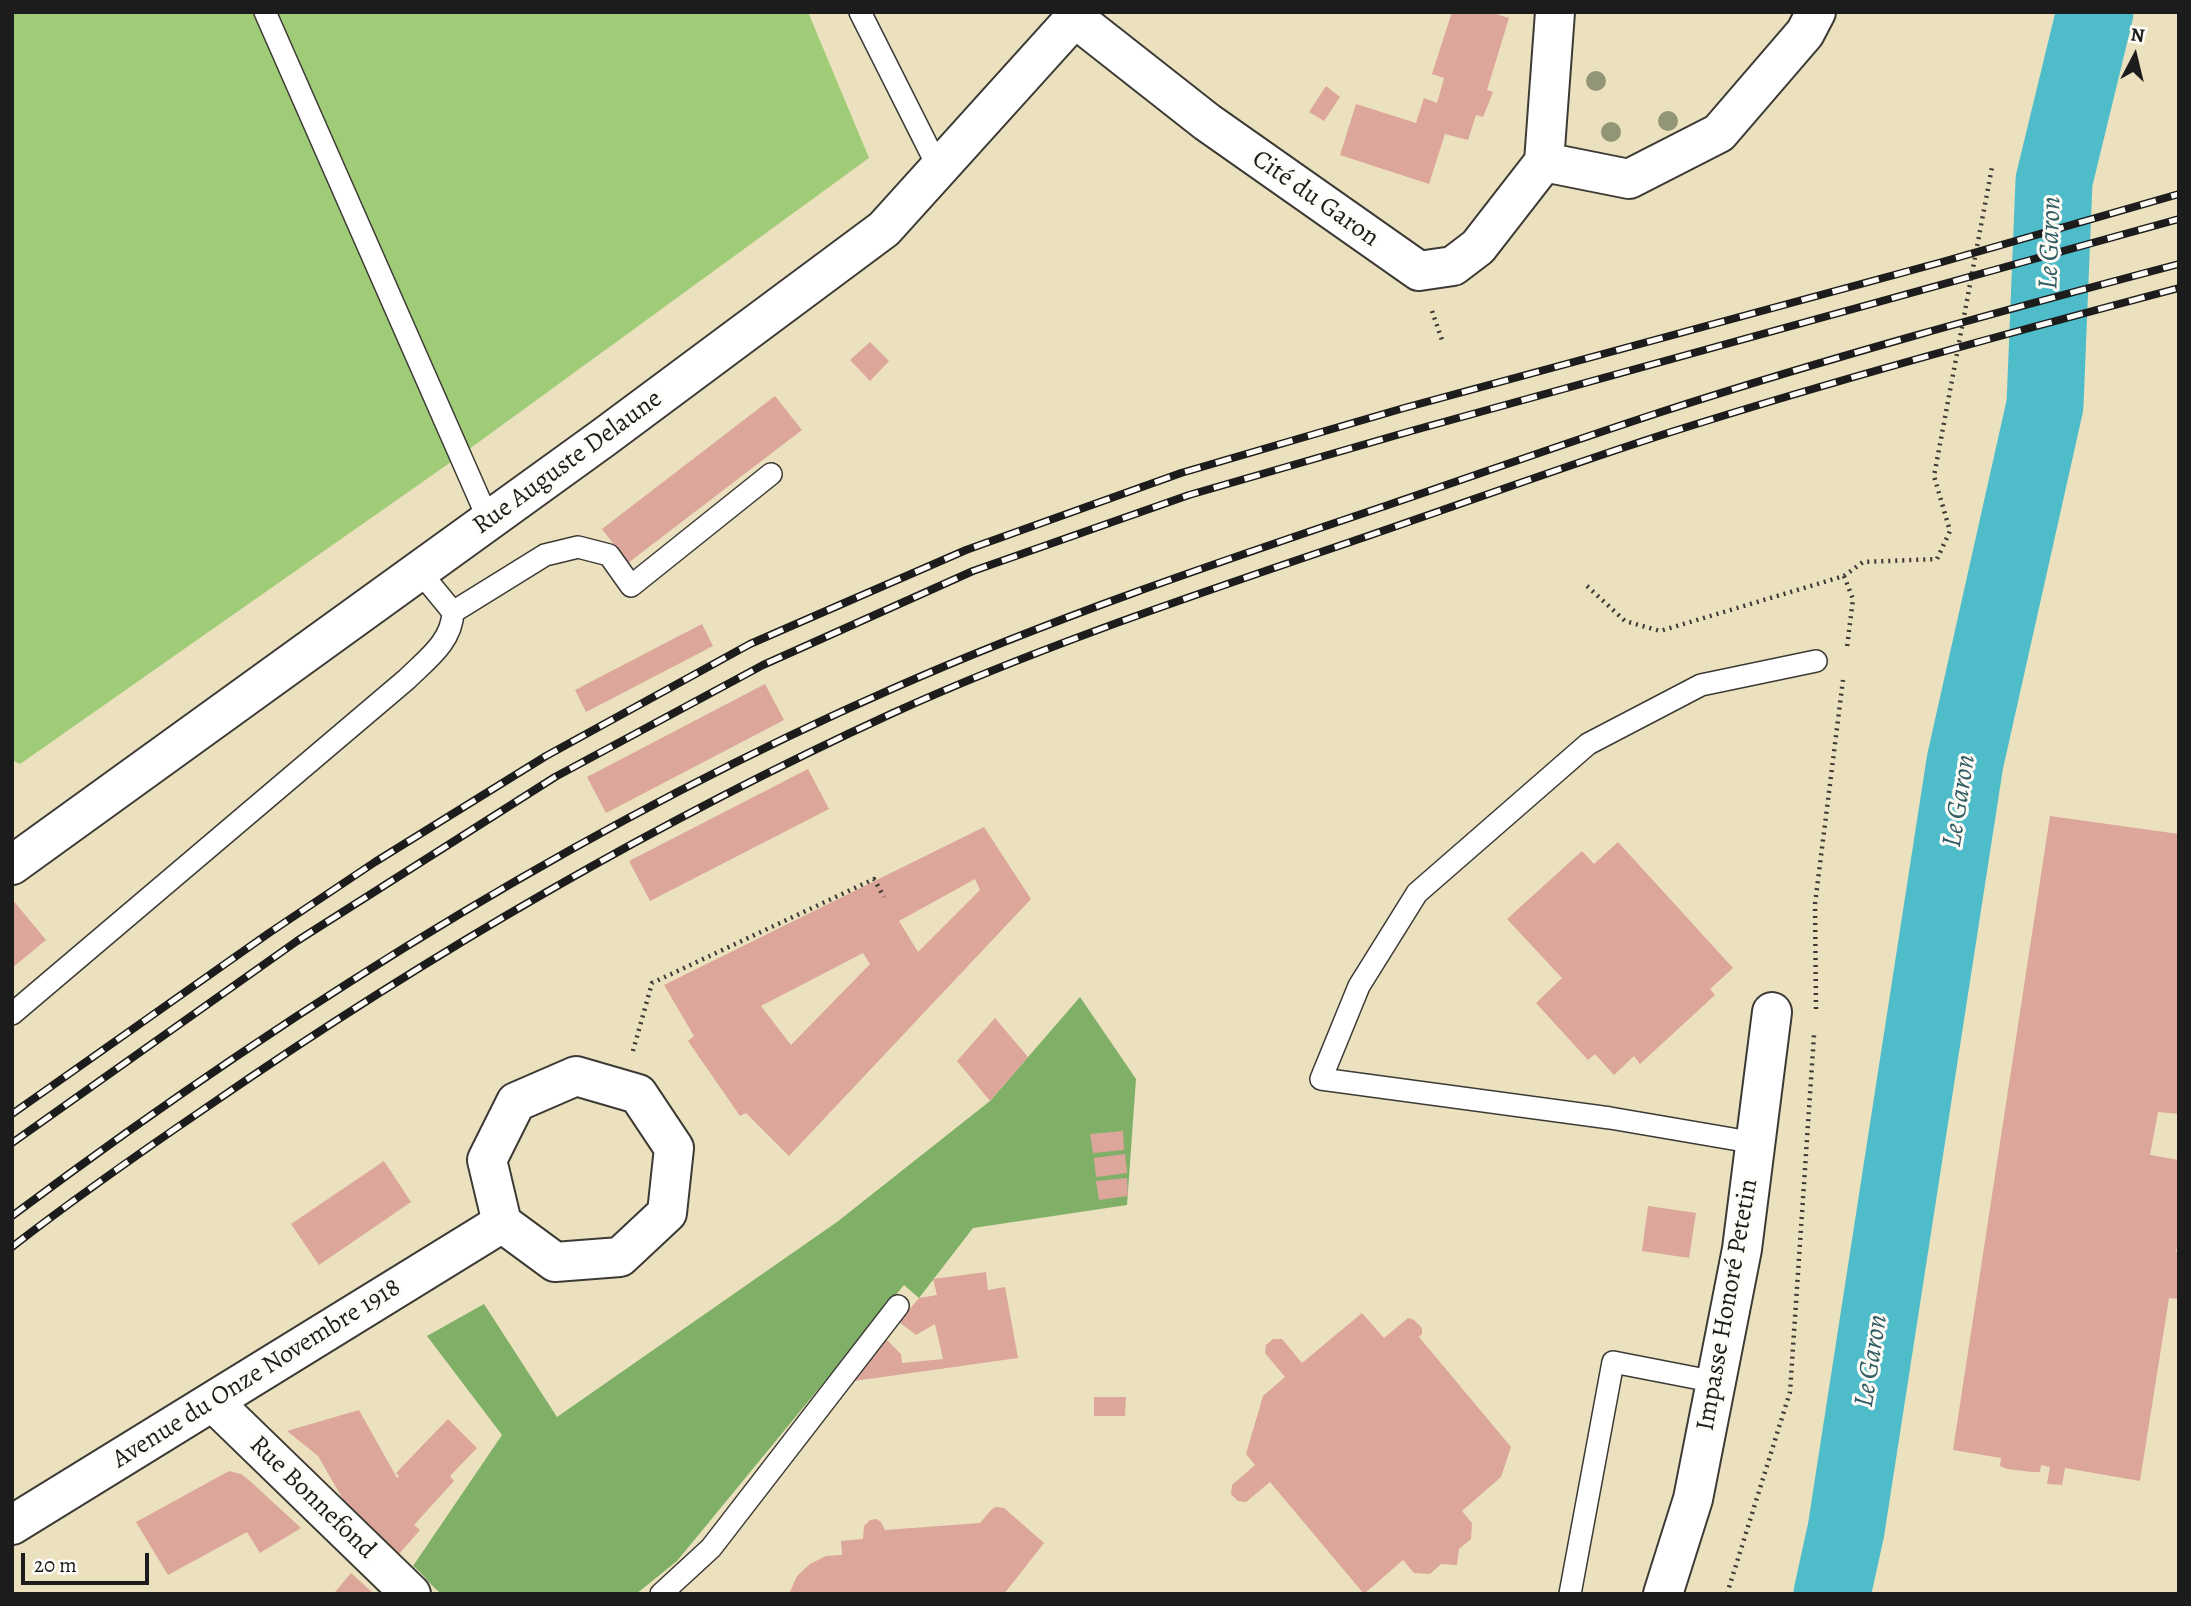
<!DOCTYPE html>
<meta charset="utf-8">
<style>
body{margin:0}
#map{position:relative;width:2191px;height:1606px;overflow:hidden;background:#ebe1be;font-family:Alegreya,serif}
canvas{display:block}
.frame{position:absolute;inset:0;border:14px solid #1c1c1c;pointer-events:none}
.north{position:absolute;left:2100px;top:21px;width:70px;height:70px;-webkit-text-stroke:5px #fdfcf7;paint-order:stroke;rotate:7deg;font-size:19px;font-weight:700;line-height:28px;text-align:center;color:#1c1c1c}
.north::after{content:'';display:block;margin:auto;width:24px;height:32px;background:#1c1c1c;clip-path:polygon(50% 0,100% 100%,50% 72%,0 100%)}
.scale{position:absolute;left:21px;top:1553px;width:128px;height:32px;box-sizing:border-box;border:4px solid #1c1c1c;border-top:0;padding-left:9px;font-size:21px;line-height:24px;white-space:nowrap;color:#1c1c1c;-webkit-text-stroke:5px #fdfcf7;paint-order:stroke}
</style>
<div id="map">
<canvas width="2191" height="1606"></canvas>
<div class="frame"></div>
<div class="north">N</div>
<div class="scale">20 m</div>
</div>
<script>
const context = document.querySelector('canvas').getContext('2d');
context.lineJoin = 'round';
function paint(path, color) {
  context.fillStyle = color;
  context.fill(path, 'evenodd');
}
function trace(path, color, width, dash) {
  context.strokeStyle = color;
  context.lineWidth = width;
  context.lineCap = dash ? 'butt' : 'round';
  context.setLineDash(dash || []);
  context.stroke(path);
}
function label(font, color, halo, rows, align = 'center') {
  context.font = font + ' Alegreya,serif';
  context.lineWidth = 6;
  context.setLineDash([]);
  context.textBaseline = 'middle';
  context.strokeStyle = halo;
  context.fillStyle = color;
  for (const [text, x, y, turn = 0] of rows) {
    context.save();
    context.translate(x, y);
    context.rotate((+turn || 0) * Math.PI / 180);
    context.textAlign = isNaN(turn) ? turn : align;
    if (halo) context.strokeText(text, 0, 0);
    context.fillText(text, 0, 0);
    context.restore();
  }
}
const green = new Path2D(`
 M12,12H808L869,158L461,455L20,764L12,760Z`);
const forest = new Path2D(`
 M1080,997L1136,1079L1127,1205L973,1228L919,1298L904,1285L677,1561L636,1594H442C430,1586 425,1575 413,1566L502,1435L427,1336L484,1304L557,1417L837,1222L990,1101Z`);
const river = new Path2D(`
 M1832,1594L1846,1530L1965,762L2045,405L2054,181L2095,12`);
const building = new Path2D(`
 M1452,12H1490L1509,18L1487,90L1493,92L1483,117L1476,115L1468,140L1445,134L1429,184L1340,155L1356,104L1416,123L1424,98L1437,103L1444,78L1432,74Z
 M1326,86L1340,97L1324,121L1309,112Z
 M870,342L889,361L870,381L850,360Z
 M775,396L802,430L628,563L602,529Z
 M702,624L713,646L586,712L575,690Z
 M765,684L784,720L606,813L587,777Z
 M808,769L829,809L650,901L629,861Z
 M2050,816L2179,834V1114L2158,1112L2150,1155L2179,1160V1236L2176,1252L2179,1253V1299L2169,1298L2140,1481L2065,1468L2062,1485L2047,1484L2050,1467L2041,1465L2040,1472H2032L2007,1469L2000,1466L2001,1458L1953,1450Z
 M984,827L1031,899L789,1156L746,1113L740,1116L688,1041L694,1036L664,985ZM975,879L980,890L918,952L899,921ZM863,953L870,964L791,1045L761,1006Z
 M1618,842L1733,968L1710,989L1715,995L1640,1064L1634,1056L1614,1075L1595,1054L1588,1060L1536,1003L1562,978L1507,919L1582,851L1594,864Z
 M12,899L46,940L12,968Z
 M995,1018L1028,1057L990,1101L957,1061Z
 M1123,1131L1124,1150L1093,1153L1090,1134Z
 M1125,1154L1127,1173L1096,1177L1094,1158Z
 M384,1161L411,1202L319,1265L291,1224Z
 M1127,1178L1128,1196L1099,1200L1096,1181Z
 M1648,1206L1696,1213L1689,1258L1642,1251Z
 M986,1272L988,1290L1005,1287L1018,1358L854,1381L886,1339L901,1354L902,1363L943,1359L935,1324L916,1335L899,1322L919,1298L937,1295L933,1279Z
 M1362,1313L1384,1338L1408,1318L1414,1320L1422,1328V1334L1419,1337L1511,1447L1501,1477L1462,1511L1472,1523L1471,1539L1459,1549L1457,1565L1441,1564L1430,1574L1414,1573L1403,1560L1364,1594L1270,1482L1246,1502L1238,1501L1231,1494L1232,1485L1255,1465L1246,1454L1263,1396L1285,1377L1265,1353L1266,1345L1273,1339H1282L1302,1363Z
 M1094,1397H1126L1125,1416H1094Z
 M359,1410L397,1478L399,1476L396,1473L448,1419L477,1448L450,1476L454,1481L414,1525L420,1530L399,1554L348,1508L318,1456L287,1431Z
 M229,1471L241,1474L250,1481L301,1528L260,1553L247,1532L168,1575L136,1522Z
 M996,1507L1004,1508L1044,1543L1004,1594H789L797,1576L810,1564L826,1556L842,1555L841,1541L863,1539L864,1526L870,1520L876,1519L881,1522L885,1530L980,1523L992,1509Z
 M351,1573L374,1594H337L335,1592Z`);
const path = new Path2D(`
 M1432,311L1443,343
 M1844,576L1853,599L1847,647
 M1587,586L1625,621L1660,631L1844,576L1863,562L1937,559L1950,531L1934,476L1992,167
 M1816,1009L1815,904L1843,680
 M633,1051L652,983L874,879L884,897
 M1727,1594L1790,1392L1814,1035`);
const service = new Path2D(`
 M265,12L489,521
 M860,12L939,169
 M453,612L545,555L578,547L609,555L631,586L771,474
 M12,1014L407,679C426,660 452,642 453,612L420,572
 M1756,1143L1610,1118L1321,1079L1359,986L1417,893L1588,744L1701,685L1816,661
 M661,1594L711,1548L898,1306
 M1570,1594L1613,1362L1716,1382`);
const minor = new Path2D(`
 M1555,12L1544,162L1629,179L1719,133L1805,33L1816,12
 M1076,19L1207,122L1419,271L1453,266L1478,247L1544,162
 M12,865L603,438L884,229L1080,12
 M576,1076L638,1094L674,1148L667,1213L620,1257L555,1262L502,1223L487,1160L516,1102Z
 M213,1402L411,1594
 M12,1525L502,1223
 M1663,1594L1693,1499L1742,1249L1772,1012`);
const rail = new Path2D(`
 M12,1114L269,933L375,862L546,756L750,644L966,550L1181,473L1404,408L1942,262L2179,194
 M12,1143L297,941L555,777L763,665L973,571L1189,495L1411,431L2179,219
 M12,1216C285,1012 582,825 894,688C1055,617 1222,561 1388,505C1479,474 1569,442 1661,412C1831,357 2005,310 2179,264
 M12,1247C75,1198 141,1152 207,1107C424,957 653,823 893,713C1045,644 1207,591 1365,537C1467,502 1568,465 1671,432C1839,379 2009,333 2179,288`);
const trees = [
 [1596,81],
 [1668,121],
 [1611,132]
];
const streetNames = [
 ["Cité du Garon",1315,199,35],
 ["Rue Auguste Delaune",568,463,-36],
 ["Impasse Honoré Petetin",1728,1305,-80],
 ["Avenue du Onze Novembre 1918",257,1374,-32],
 ["Rue Bonnefond",312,1498,44]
];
const waterNames = [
 ["Le Garon",2051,243,-88],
 ["Le Garon",1960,801,-81],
 ["Le Garon",1872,1361,-81]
];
paint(green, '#a0cb77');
paint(forest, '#80af68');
trace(river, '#4fbcca', 77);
paint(building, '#dca69a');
trace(service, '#3b3a34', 24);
trace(minor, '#3b3a34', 42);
trace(path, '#3b3a34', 4.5, [2, 5]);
trace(service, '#fff', 21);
trace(minor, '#fff', 38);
trace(rail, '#1c1c1c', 8);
trace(rail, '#fdfcf7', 5, [16]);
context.fillStyle = '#929676';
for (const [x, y] of trees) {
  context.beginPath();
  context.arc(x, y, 10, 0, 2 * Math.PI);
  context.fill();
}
label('26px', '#1c1c1c', '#fdfcf7', streetNames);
label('italic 28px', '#305c62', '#fdfcf7', waterNames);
</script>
